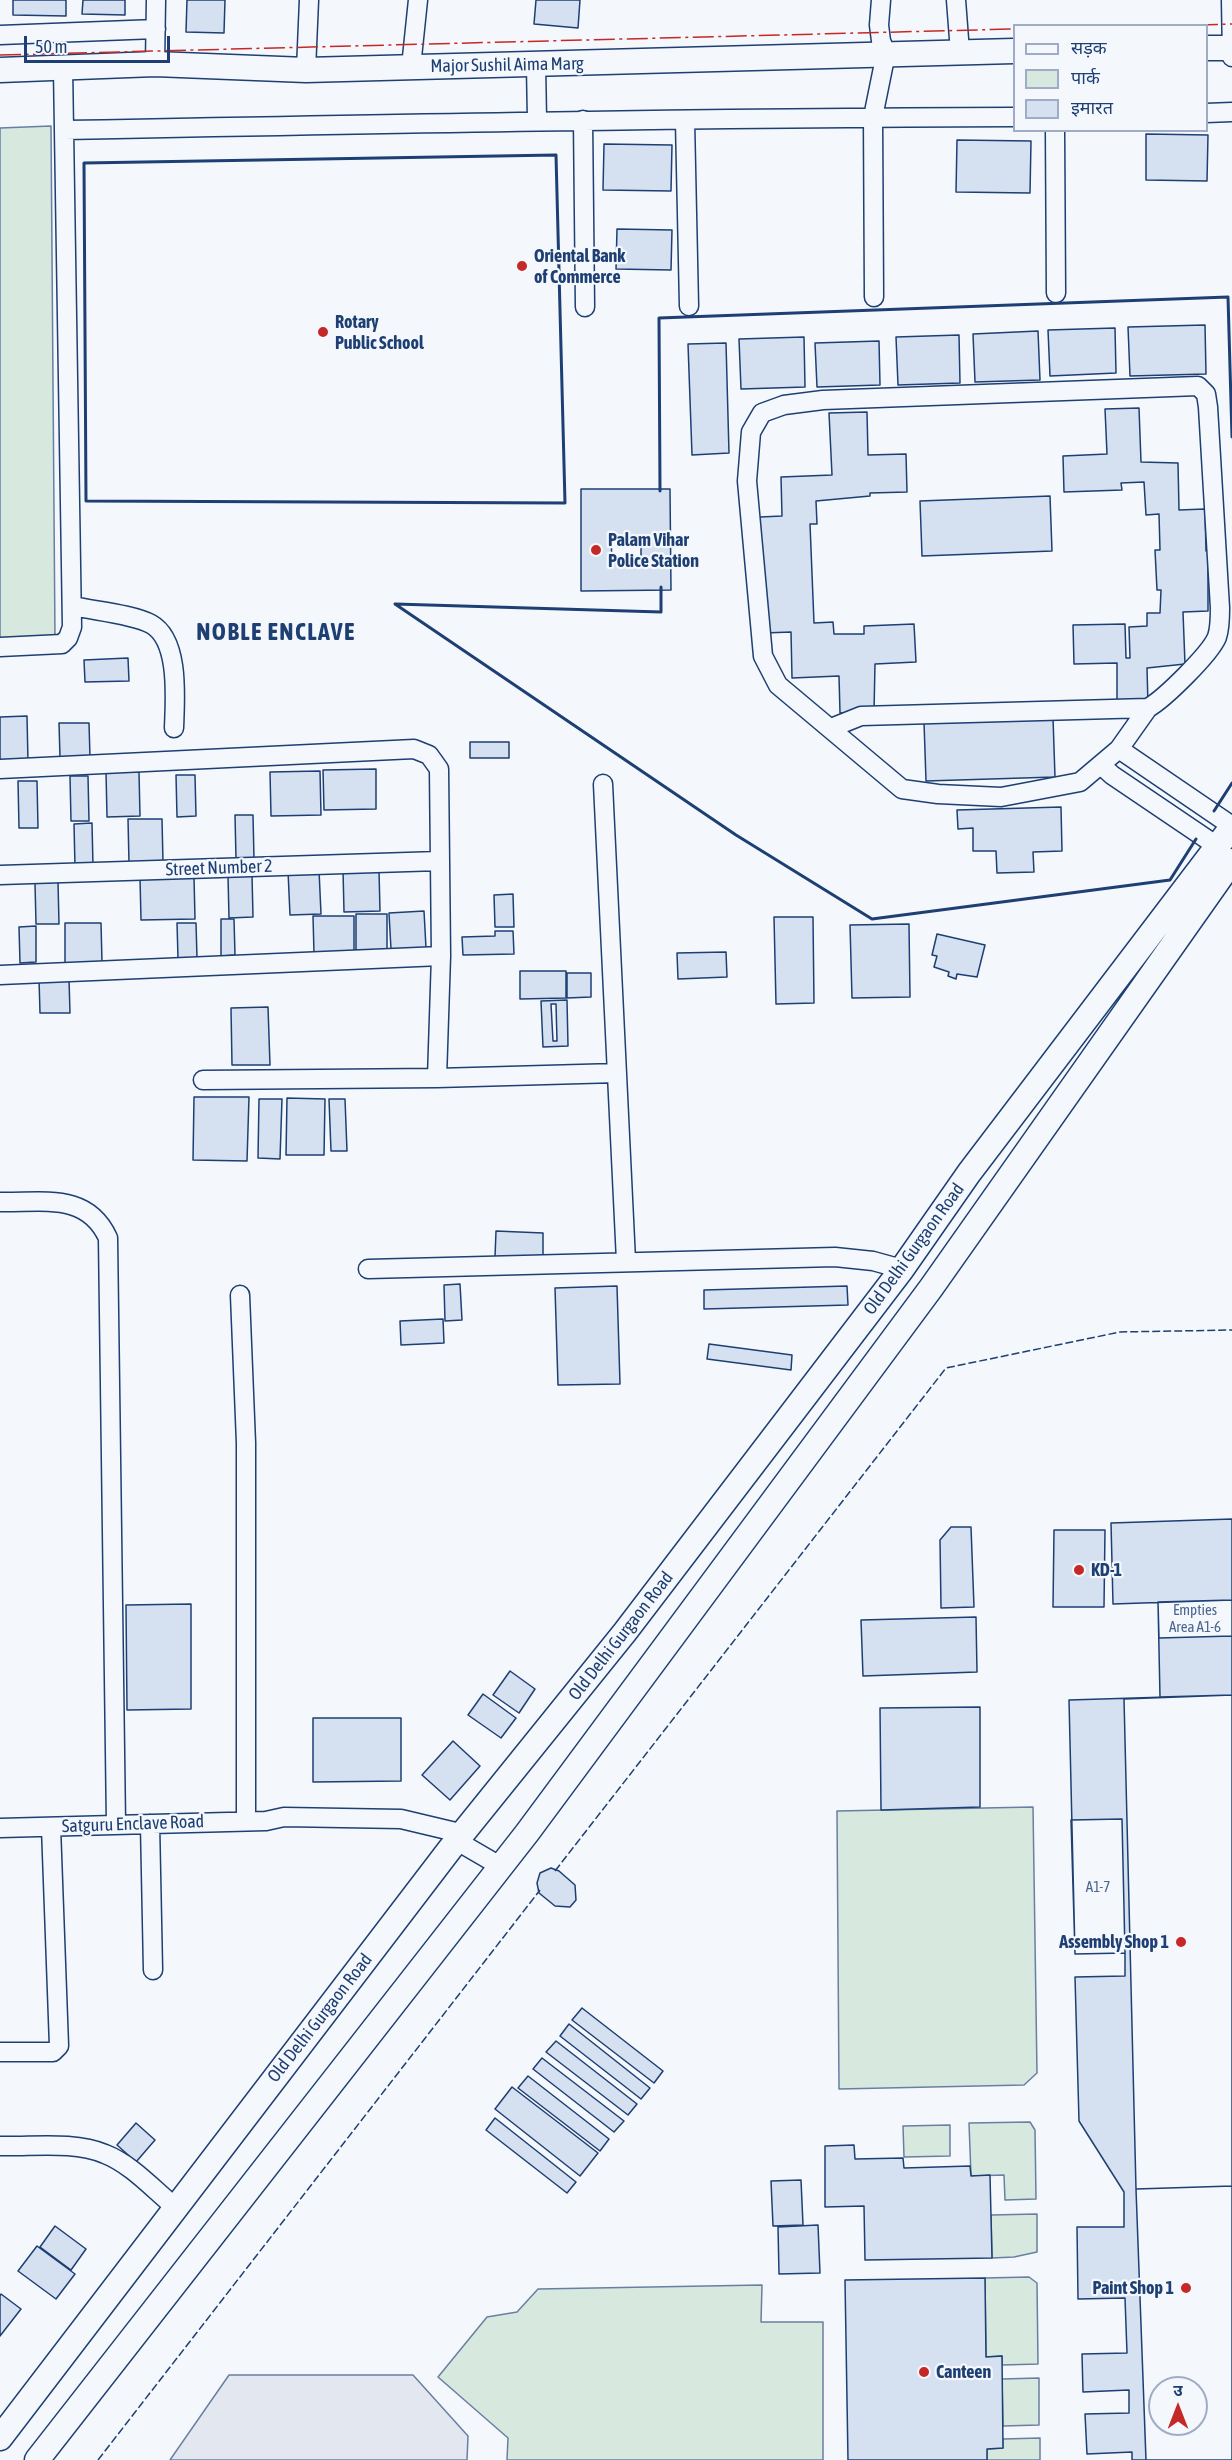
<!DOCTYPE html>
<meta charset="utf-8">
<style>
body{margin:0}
#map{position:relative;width:1232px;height:2460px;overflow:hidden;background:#f4f7fb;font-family:"Asap Condensed","Noto Sans Devanagari",sans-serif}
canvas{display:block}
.legend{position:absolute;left:1013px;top:24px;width:195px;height:108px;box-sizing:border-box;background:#f4f7fb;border:2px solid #9eadc5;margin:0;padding:8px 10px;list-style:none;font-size:18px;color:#1d3f73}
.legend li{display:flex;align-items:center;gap:12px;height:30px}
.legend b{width:30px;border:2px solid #9eadc5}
.north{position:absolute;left:1148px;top:2376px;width:60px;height:60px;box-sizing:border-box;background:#f4f7fb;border:2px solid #9eadc5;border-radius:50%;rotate:0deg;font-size:16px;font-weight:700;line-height:24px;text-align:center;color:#1d3f73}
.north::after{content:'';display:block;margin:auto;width:21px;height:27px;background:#c62828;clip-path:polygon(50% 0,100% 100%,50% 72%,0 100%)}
.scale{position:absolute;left:24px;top:36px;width:146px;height:27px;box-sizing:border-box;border:3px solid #1d3f73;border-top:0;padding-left:8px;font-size:18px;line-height:21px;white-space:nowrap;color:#1d3f73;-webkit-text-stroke:4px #f4f7fb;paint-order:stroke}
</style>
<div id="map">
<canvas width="1232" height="2460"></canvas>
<ul class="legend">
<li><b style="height:8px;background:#f4f7fb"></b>सड़क</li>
<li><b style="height:16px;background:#d7e8df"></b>पार्क</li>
<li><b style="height:16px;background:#d5e0f0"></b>इमारत</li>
</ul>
<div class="north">उ</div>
<div class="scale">50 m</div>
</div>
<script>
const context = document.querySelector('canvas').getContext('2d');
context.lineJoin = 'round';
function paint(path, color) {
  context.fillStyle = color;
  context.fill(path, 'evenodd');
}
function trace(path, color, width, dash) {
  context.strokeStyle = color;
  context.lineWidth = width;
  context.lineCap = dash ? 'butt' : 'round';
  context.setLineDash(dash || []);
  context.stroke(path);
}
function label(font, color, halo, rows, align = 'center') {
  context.font = font + ' "Asap Condensed",sans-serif';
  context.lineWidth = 4.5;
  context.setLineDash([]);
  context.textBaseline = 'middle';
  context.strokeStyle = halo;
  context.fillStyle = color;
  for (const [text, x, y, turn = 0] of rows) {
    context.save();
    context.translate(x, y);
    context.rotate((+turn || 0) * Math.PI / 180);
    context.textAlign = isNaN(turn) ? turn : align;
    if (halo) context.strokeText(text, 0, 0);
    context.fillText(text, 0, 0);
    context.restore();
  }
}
const green = new Path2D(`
 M51,126L55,640L0,641V128Z
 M1033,1807L1037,2073L1024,2085L839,2089L837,1811Z
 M1030,2122L1035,2130L1036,2199L1005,2200L1004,2175L971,2176L969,2123Z
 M950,2125V2156L904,2157L903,2126Z
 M1037,2214V2252L1014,2257L992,2258L991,2215Z
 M1029,2277L1037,2283L1038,2364L1002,2365V2356L986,2357L985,2278Z
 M762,2285L761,2322H823V2460H507L508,2438L438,2377L487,2317L517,2312L538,2289Z
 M1039,2378V2425L1003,2426L1002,2379Z
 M1040,2438V2460H987V2449L1003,2448V2439Z`);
const parking = new Path2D(`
 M229,2375H413L468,2436L467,2460H170Z`);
const building = new Path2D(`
 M13,0H66V16L13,15Z
 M83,0H125V15L82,14Z
 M187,0H225L224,33L186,32Z
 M536,0H580L578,28L534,24Z
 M1146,134L1208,135L1207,181L1146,180Z
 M957,140L1031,141L1030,193L956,192Z
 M604,144L672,145L671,191L603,190Z
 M617,229L672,230L671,270L616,269Z
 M1205,325L1206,374L1130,376L1128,327Z
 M1115,328L1116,373L1050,376L1048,330Z
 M1038,331L1040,380L975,382L973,334Z
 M959,335L960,383L898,385L896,337Z
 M804,337L805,387L741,389L739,339Z
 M879,341L880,385L817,387L815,343Z
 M726,343L729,453L692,455L688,344Z
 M1139,408L1141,462L1178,463L1179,510L1205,509L1206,551H1208V611L1183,612L1185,664L1147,668L1148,705L1117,706V663L1074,664L1073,625L1125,624L1126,658H1130L1129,627L1147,626V613H1160L1161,590H1157L1155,550H1160L1159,514L1146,515L1144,482L1121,483L1122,490L1064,492L1063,456L1107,454L1105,409Z
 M867,412L868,455L906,454L907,492L870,493V496L816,501L817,524H810L814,623L833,622L834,634H864V626L914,624L916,662L875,664L874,712L840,713L839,676L792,678L791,632L764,633L760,517L782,516L781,477L832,475L829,413Z
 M581,489H670L671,590L581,591ZM611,536H641V563H612Z
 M1050,496L1052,551L922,556L920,501Z
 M128,658L129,681L85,682L84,660Z
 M27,716L28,762L0,763V717Z
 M1053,718L1055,777L926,781L924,722Z
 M59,723H89L90,757H60Z
 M470,742H509V758H470Z
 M376,769V809L324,810L323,770Z
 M320,771L321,815L271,816L270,772Z
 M106,772H139L140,816L107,817Z
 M176,775H195L196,816L177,817Z
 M70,776H88L89,821H71Z
 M18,781H37L38,828H19Z
 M1061,807L1062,851L1033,852L1034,872L997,873L996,851H973V828L958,829L957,810Z
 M235,815H253L254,859H236Z
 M128,819H162L163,862L129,863Z
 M92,823L93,866L75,867L74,824Z
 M319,870L321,914L290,915L288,871Z
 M343,870H379L380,911L344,912Z
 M252,875L253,917L229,918L228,876Z
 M194,877L195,919L141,920L140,878Z
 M58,882L59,924H36L35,883Z
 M513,894L514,927H495L494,895Z
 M424,911L426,948L391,949L389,913Z
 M356,914H387V951L356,952Z
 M313,916H354V953L314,954Z
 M774,917H813L814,1003L776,1004Z
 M221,919H234L235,955L221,956Z
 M65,923H101L102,962L65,963Z
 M177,923H196L197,958H178Z
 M909,924L910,997L852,998L850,925Z
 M36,926V962L20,963L19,927Z
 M495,931H513L514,954L463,955L462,937L495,936Z
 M937,934L985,945L977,977L957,974L956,979L948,976L949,972L934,967L937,956L932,955Z
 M726,952L727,977L678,979L677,953Z
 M520,971H566V998L520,999Z
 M567,973H591V997L567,998Z
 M39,979H69L70,1013H40Z
 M567,1000L568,1046L543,1047L541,1001ZM551,1004H556L557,1041H553Z
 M268,1007L270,1065H232L231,1008Z
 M194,1097H249L247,1161L193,1160Z
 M287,1098L325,1099L324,1155H286Z
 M259,1099H282L280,1159L258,1158Z
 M329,1099H345L347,1151H331Z
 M496,1231L543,1233V1259L495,1257Z
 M460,1284L462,1320L445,1321L444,1285Z
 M617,1286L620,1384L558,1385L555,1288Z
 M847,1286L848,1305L704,1309V1290Z
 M443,1319L444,1343L401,1345L400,1321Z
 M709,1344L792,1355L791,1370L707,1359Z
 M1232,1519V1600L1113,1604L1111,1523Z
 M951,1527H971L974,1607L941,1608L940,1540Z
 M1054,1530H1105L1104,1607H1053Z
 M1232,1600V1695L1160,1697L1158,1602Z
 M1232,1600V1636L1159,1638L1158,1602Z
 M191,1604V1709L127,1710L126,1605Z
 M976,1617L977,1672L863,1676L861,1620Z
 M510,1671L535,1689L519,1713L493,1695Z
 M483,1694L516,1718L501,1738L468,1715Z
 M1232,1695V2186L1136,2189L1124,1699Z
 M1232,1695V2460H1132V2452L1087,2454L1085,2414L1129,2413V2390L1083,2392L1082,2354L1127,2353L1125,2298L1078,2299L1077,2227H1124V2192L1079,2121L1075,1977L1125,1976V1953L1075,1954L1069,1700ZM1160,2388H1196V2424H1160Z
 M980,1707V1807L881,1810L880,1708Z
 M313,1718H401V1781L313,1782Z
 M453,1741L480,1766L450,1800L422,1775Z
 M1122,1819L1125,1953L1075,1954L1071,1820Z
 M551,1868L559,1871L575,1885L576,1900L570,1907L555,1906L539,1893L537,1883L540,1873Z
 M582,2008L663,2071L654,2083L572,2020Z
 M569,2024L650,2088L641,2099L560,2036Z
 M556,2041L637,2104L628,2115L546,2052Z
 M542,2058L624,2121L614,2132L533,2069Z
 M528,2076L609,2139L600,2151L518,2088Z
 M512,2087L598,2153L580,2176L495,2109Z
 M495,2118L576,2182L567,2193L486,2130Z
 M136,2123L155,2140L136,2162L117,2145Z
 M854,2145L855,2159L903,2158L904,2168L970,2166L971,2176L990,2175L992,2258L865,2260L864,2206L825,2207V2146Z
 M801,2180L803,2225L773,2226L771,2181Z
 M1232,2186V2460H1146L1136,2189ZM1160,2388H1196V2424H1160Z
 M818,2225L820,2273L779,2274L778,2227Z
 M55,2226L86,2249L71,2270L40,2247Z
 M37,2246L75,2274L56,2299L18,2271Z
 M985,2278L986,2357L1002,2356L1003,2448L987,2449V2460H848L845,2280Z
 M1,2294L21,2309L0,2336V2296Z`);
const street = new Path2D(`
 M956,0L960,52
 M1231,0L1232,57
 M0,35L156,29
 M155,64L156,0
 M536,65L537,120
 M411,67L418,0
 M306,70L309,0
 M1206,113L1232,112
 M583,120L585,307
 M685,121L689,306
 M65,130C381,124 698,118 1014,117
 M1055,130L1056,293
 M874,297L873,117L886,53L881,41L879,25L881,0
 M73,606C95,611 132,614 151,624C180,640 175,699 174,728
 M0,647L62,644L68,638L72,627L63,68
 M831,728L861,716L1148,708C1164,699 1210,654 1217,637C1220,628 1220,617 1220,608L1208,407L1206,394L1198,386L823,400L784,405L762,413L751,432L747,481L763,656L778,685L902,789L938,794L1001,797L1080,782L1119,749L1148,708
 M1119,749L1232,826
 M1101,765L1112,775L1217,846
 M0,769L414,749L429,755L439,769L441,956L437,1078
 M603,784L626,1261
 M0,875L439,861
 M0,975L441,956
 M203,1080L437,1078L617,1073
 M0,1202C43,1203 87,1192 108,1238L116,1825
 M368,1269L835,1257L873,1261L902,1269
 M240,1295L246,1443V1821
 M150,1824L153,1970
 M0,1828L266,1821L284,1817L401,1819L464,1834
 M457,1841L500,1866
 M0,2052H53L59,2046L51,1827
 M0,2146C33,2147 74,2141 105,2154C131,2164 154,2190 175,2207`);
const secondary = new Path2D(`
 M1206,48H1232
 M0,70L155,64L306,70L1014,51
 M0,2438L450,1849L625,1632L902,1269L969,1173L1232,827
 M37,2460L527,1833L931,1288L1232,861`);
const fence = new Path2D(`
 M555,1871L946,1368L1120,1332L1232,1330
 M98,2460L540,1890`);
const wall = new Path2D(`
 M556,155L565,503L86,501L84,163Z
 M660,491L659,318L1228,297L1232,437
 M661,587V612L395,604L736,835L872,919L1170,880L1196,839
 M1214,811L1232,783`);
const power = new Path2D(`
 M1164,26L1232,24
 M0,55L1014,29`);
const markers = [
 [522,266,6,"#c62828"],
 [323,332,6,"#c62828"],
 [596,550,6,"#c62828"],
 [1079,1570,6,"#c62828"],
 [1181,1942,6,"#c62828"],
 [1186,2288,6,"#c62828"],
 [924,2372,6,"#c62828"]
];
const numberNames = [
 ["Empties",1195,1610],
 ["Area A1-6",1195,1627],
 ["A1-7",1098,1887]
];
const streetNames = [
 ["Major Sushil Aima Marg",507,65,-1],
 ["Street Number 2",219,868,-2],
 ["Old Delhi Gurgaon Road",914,1249,-54],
 ["Old Delhi Gurgaon Road",621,1636,-52],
 ["Satguru Enclave Road",133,1824,-2],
 ["Old Delhi Gurgaon Road",320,2018,-52]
];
const poiNames = [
 ["Oriental Bank",534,256],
 ["of Commerce",534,277],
 ["Rotary",335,322],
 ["Public School",335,343],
 ["Palam Vihar",608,540],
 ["Police Station",608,561],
 ["KD-1",1091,1570],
 ["Assembly Shop 1",1169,1942,"right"],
 ["Paint Shop 1",1174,2288,"right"],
 ["Canteen",936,2372]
];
const districtNames = [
 ["NOBLE ENCLAVE",276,632]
];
paint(green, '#d7e8df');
trace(green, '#687fa3', 1.5);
paint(parking, '#e3e8f0');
trace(parking, '#687fa3', 1.5);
paint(building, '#d5e0f0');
trace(building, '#1d3f73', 1.5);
trace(street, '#1d3f73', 21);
trace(secondary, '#1d3f73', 27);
trace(street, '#f4f7fb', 18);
trace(secondary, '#f4f7fb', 24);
trace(fence, '#1d3f73', 1.5, [8, 3]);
trace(wall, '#1d3f73', 3);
trace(power, '#c62828', 1.5, [21, 4.5, 3, 4.5]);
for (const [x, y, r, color] of markers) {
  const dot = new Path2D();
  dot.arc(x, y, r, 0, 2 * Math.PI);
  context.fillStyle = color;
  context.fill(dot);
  trace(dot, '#f4f7fb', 2);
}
label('15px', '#4b6792', null, numberNames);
label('18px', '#1d3f73', '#f4f7fb', streetNames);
label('bold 18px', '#1d3f73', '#f4f7fb', poiNames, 'left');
context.letterSpacing = '1.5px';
label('bold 24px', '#1d3f73', '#f4f7fb', districtNames);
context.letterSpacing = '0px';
</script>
